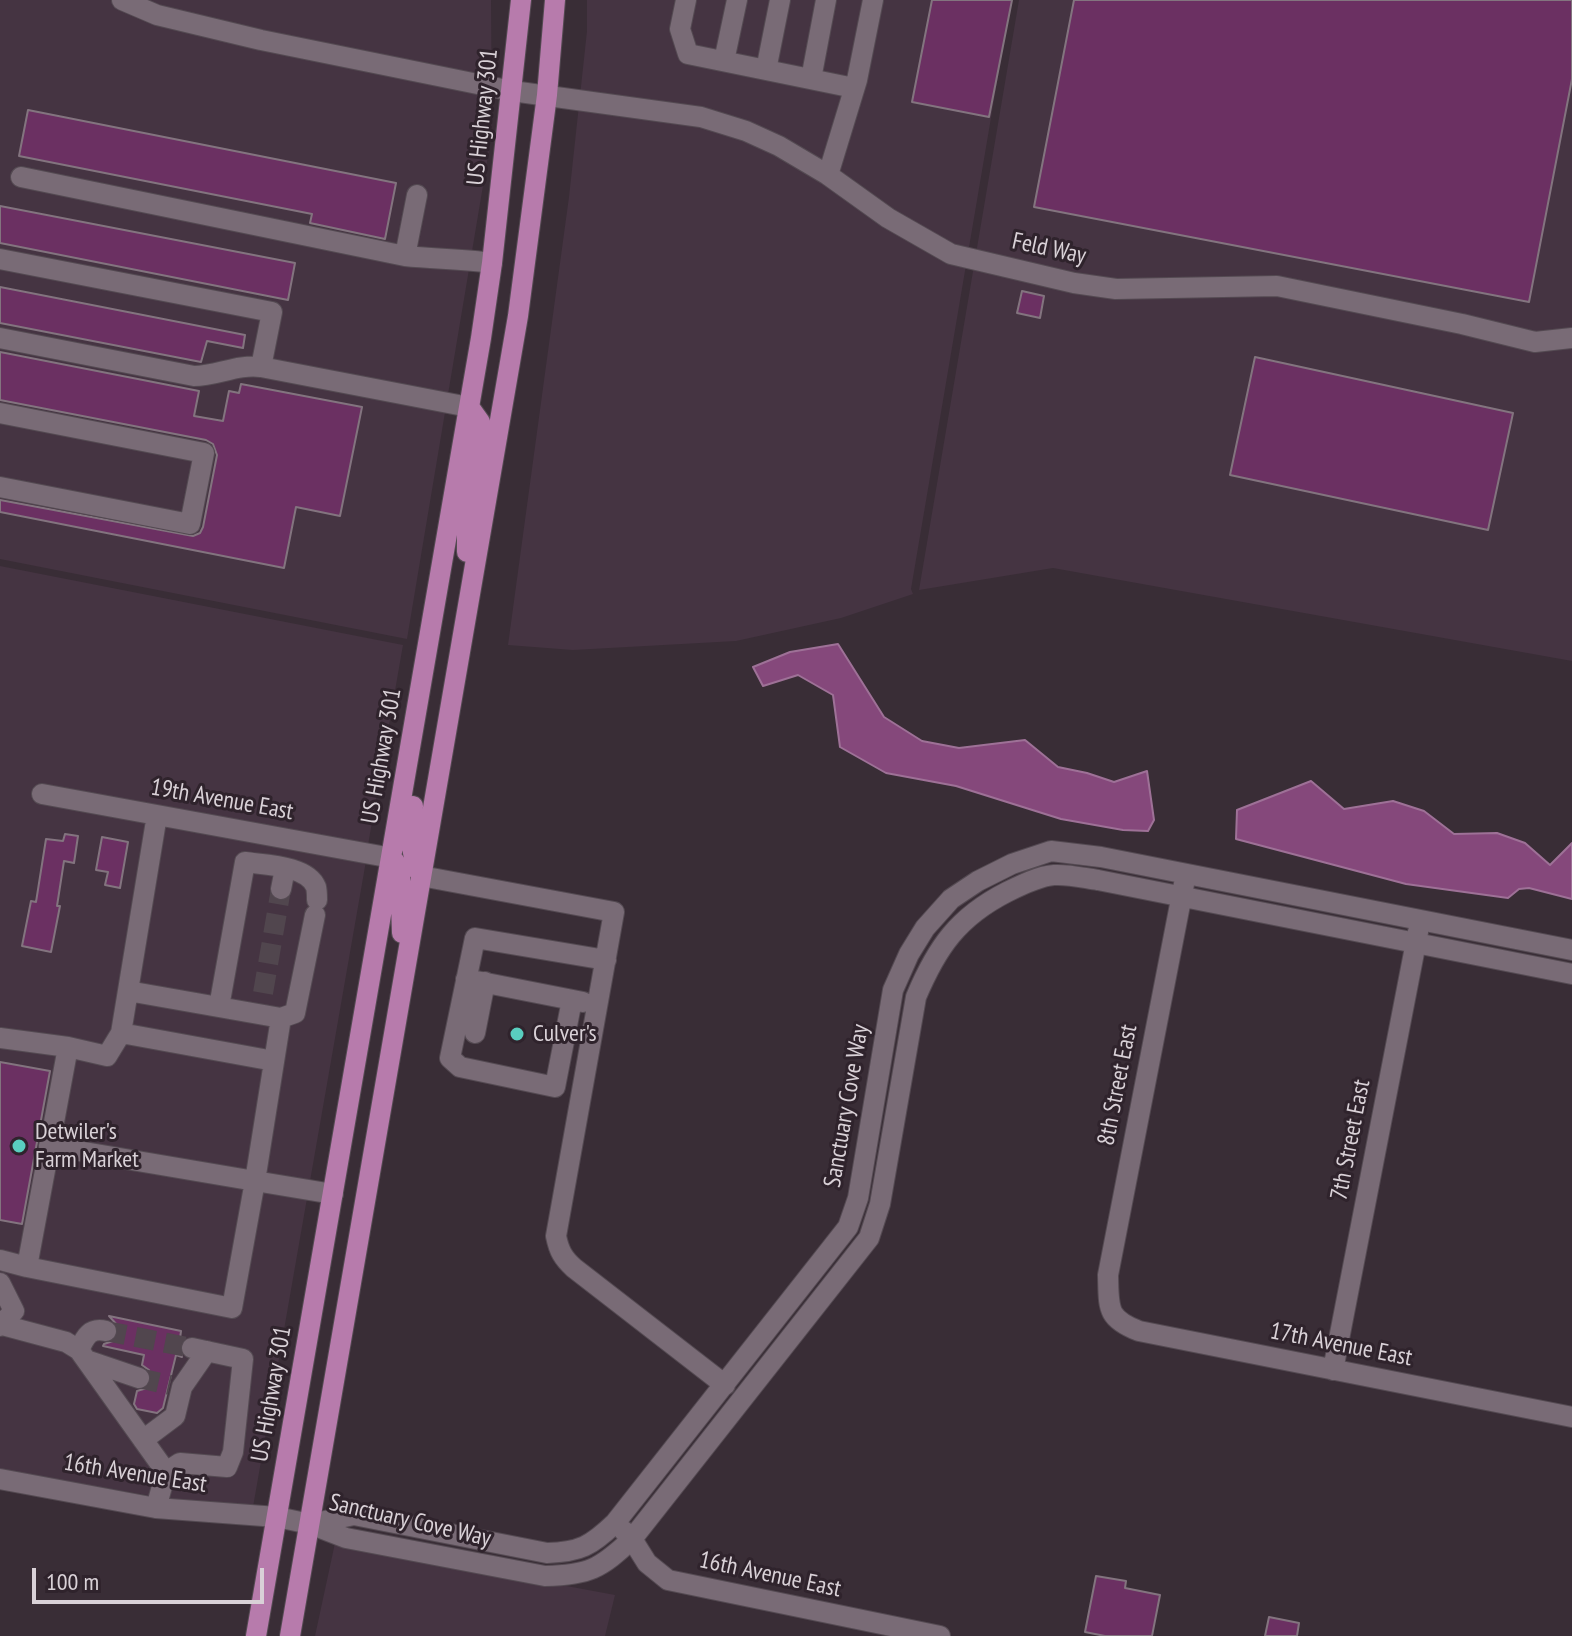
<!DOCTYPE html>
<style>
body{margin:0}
#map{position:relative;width:1572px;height:1636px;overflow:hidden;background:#392d36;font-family:"PT Sans Narrow",sans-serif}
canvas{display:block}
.scale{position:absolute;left:32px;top:1568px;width:232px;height:36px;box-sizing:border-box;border:4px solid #d9d1d7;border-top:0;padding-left:10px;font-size:24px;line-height:28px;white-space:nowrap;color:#d9d1d7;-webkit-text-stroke:6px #2f232c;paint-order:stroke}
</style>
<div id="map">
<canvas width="1572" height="1636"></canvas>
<div class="scale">100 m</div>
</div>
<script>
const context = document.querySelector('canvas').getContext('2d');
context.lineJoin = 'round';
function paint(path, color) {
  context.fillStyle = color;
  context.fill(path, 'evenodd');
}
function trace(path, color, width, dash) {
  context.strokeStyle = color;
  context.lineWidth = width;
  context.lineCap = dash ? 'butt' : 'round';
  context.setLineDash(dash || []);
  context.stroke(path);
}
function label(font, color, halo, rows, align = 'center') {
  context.font = font + ' "PT Sans Narrow",sans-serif';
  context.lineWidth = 6;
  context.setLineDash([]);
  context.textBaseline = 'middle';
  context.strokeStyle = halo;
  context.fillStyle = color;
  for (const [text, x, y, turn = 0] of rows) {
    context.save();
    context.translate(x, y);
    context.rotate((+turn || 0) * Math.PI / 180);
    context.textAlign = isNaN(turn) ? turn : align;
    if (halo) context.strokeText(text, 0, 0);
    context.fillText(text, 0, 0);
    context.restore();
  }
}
const built = new Path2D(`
 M0,0H491L492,132L407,639L0,559Z
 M587,0H1011L911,589L913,594L841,618L736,641L573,650L508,645L569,197L587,31Z
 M1019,0H1572V661L1053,568L919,590Z
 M0,566L403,645L368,845L54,788L34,786L33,801L366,861L253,1507L188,1502L0,1470Z
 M335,1543L615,1595L605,1636H315Z`);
const water = new Path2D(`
 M838,644L884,717L922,741L959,748L1025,740L1058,767L1087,773L1114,782L1147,771L1154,820L1148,831L1123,830L1061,819L956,786L886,773L840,747L833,695L798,675L763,686L753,667L790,652Z
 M1311,781L1344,809L1393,801L1424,811L1454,834L1497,833L1525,843L1550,865L1572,843V899L1529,888L1519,889L1508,898L1406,884L1236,839L1237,810Z`);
const building = new Path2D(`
 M932,0H1012L989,117L912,102Z
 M1074,0H1572V79L1529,302L1034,207Z
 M28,110L396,183L385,239L310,223L312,214L19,156Z
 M0,206L295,263L288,300L0,243Z
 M0,287L245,335L243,348L207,341L201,362L0,323Z
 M1022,291L1044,296L1040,318L1017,313Z
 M0,352L199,391L194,416L223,421L229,391L239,393L241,384L362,407L340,516L296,507L284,568L0,512V500L193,536L200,533L203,527L217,455L213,444L206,440L0,400Z
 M1255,357L1513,413L1488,530L1230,475Z
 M65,834L78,836L74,863L64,861L57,906H60L51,952L22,946L31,901L36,902L46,839L63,841Z
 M102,837L128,842L120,888L105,885L108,872L96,870Z
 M0,1062L50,1071L22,1224L0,1220Z
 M109,1316L181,1331L179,1346L182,1357L176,1355L163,1408L157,1413L137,1409L134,1404L137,1391L147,1388L151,1381L149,1370L142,1365L144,1355L103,1346L104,1344L116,1340L119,1334L118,1326Z
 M1096,1576L1126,1581L1125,1588L1160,1595L1152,1636H1105L1085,1632Z
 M1269,1617L1299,1623L1297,1636H1265Z`);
const minorTunnel = new Path2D(`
 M263,993L281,889
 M106,1331L192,1348
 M139,1378L170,1385`);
const minor = new Path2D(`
 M122,0L157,15L261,40L512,91L701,117L746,131L779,146L828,175L888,218L951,254L1074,283L1116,289L1277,286L1462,324L1535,342L1572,338
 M686,0L680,29L688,54L854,88
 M724,61L737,0
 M766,70L780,0
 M811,79L826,0
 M828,175L857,80L873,0
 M21,177L405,256C434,259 463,259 492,263
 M405,256L417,195
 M0,259L272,312L261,367L469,407
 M0,338L194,376C217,376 237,364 261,367
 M0,413L204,453L190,524L0,487
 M42,794L392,858
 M421,876L614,912L556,1236C559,1251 563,1258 574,1268L725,1385
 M1184,884L1108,1275C1109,1308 1106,1318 1139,1331L1572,1417
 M281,889L285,869
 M466,979L583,1002
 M128,991L281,1018L295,1013L315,915
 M572,1000L555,1087L460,1067L450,1058L475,938L606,960
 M219,1007L245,862C264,865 307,865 316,887C317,891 317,896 317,900
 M121,1033L274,1061
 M475,1033L485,982
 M0,1038L68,1047L27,1267L0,1260
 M68,1047L107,1056L121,1033L157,815
 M49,1146L255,1181L281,1018
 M27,1267L232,1308L255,1181L333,1194
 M0,1283L14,1311L0,1326
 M2,1325L66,1342L79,1350L166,1472
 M79,1350C85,1337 90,1327 106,1331
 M89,1361L139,1378
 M1333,1370L1418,932
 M143,1440L175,1416L182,1387L207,1351
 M0,1479L156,1508L277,1517L310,1524L346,1538L545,1576C589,1575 600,1569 632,1539L869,1238L880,1204L916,997C937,947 958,917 1007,892C1021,885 1039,876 1054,875C1068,874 1084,878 1098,880L1572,974
 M156,1508L166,1472L180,1463L227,1467L233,1452L243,1359L192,1348
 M310,1524L354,1515L547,1553C580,1552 591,1546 615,1523L848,1227L858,1198L893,990L909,954L925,928L951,899L978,881L1012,864L1051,851L1101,857L1572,950
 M624,1531L632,1539L647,1563L668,1580L940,1636`);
const major = new Path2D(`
 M467,552V514L480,437V422L470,408
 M413,806C409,831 410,850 419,872
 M395,862L400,874L402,933
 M256,1636L481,338L492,263L521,0
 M290,1636L518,316L547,95L555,0`);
const markers = [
 [517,1034,8,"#59cebf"],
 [19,1146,8,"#59cebf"]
];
const streetNames = [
 ["US Highway 301",483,117,-84],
 ["Feld Way",1049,249,12],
 ["US Highway 301",382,756,-80],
 ["19th Avenue East",222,800,10],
 ["8th Street East",1118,1085,-79],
 ["Sanctuary Cove Way",847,1106,-80],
 ["7th Street East",1351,1140,-79],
 ["17th Avenue East",1341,1345,11],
 ["US Highway 301",272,1394,-80],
 ["16th Avenue East",135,1474,9],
 ["Sanctuary Cove Way",410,1521,13],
 ["16th Avenue East",770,1575,12]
];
const poiNames = [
 ["Culver's",533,1034],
 ["Detwiler's",35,1132],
 ["Farm Market",35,1160]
];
paint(built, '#453442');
paint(water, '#85487b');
trace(water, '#9e7197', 2);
paint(building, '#6b3062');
trace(building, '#83747f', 2);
trace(minorTunnel, '#51464e', 20, [20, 10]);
trace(minor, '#544a52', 22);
trace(major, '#544a52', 22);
trace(minor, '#796b76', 20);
trace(major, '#b77bac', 20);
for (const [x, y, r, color] of markers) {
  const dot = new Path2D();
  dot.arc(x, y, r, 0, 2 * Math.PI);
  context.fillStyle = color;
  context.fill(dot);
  trace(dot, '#2f232c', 3);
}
label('24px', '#d9d1d7', '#2f232c', streetNames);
label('24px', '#d9d1d7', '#2f232c', poiNames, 'left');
</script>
